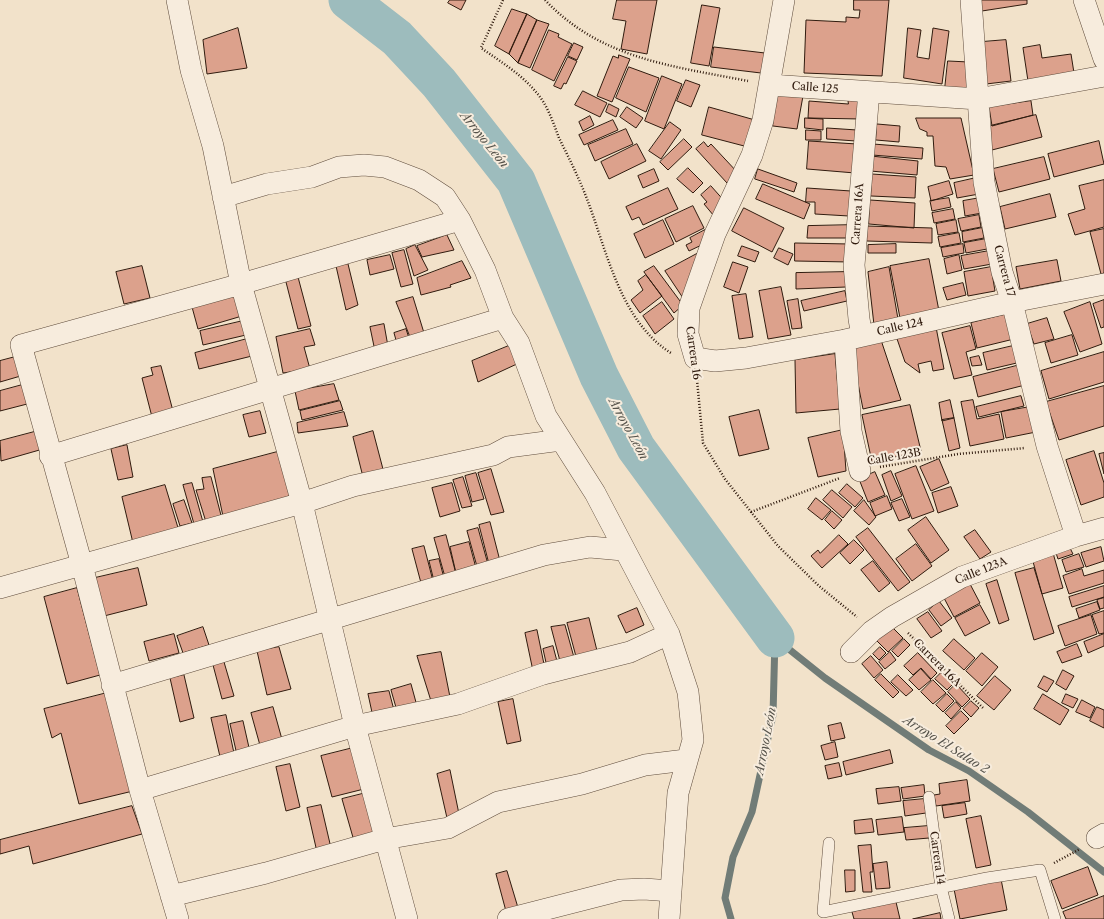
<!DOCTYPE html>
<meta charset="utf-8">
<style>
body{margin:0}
canvas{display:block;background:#f2e2ca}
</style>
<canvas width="1104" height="919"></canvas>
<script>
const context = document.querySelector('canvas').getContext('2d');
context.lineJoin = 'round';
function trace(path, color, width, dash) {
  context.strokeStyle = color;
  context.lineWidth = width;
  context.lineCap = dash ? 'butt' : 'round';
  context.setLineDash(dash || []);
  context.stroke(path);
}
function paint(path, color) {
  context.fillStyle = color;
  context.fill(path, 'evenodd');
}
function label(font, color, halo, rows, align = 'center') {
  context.font = font + ' "Libre Caslon Text",serif';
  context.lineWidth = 4;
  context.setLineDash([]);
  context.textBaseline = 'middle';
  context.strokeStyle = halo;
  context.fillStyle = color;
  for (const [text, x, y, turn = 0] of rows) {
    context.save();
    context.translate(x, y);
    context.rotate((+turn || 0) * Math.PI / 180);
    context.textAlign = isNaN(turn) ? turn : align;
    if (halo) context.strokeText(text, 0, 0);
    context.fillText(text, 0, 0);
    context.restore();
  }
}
const stream = new Path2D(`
 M775,638L825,678L929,750L969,771L1028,812L1104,872
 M731,919L725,898L733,857L752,812L773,715L775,638`);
const river = new Path2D(`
 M348,0L397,38L439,83L516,181L599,376L636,448L775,638`);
const building = new Path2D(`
 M450,0H466L461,10L448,3Z
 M617,0H657L647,54L621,49L626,21L613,19Z
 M854,0H889L882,76L804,73L806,20L846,22V17L859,18L860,10H854Z
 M981,0H1027V4L982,11Z
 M702,5L720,8L709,66L691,63Z
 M512,9L527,14L509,54L495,46Z
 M527,14L537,20L518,63L509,54Z
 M537,20L549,24L530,68L518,63Z
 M238,28L247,68L207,74L203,40Z
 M908,28L921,30L917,57L929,59L933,28L949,31L942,84L904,78Z
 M549,30L559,34L558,37L572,44L554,81L532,70Z
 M1006,40L1011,81L986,84L982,42Z
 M574,43L583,47L577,60L568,56Z
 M1040,45L1042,58L1071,54L1074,73L1028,81L1023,48Z
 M714,47L765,53L761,73L711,67Z
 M619,55L630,59L612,102L597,96L613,56L618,58Z
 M568,57L577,61L566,84L564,83L561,89L554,86Z
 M948,61L969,62V91L945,89Z
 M629,67L659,78L646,112L616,98Z
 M662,76L682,84L664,129L645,121Z
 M686,80L700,85L691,107L677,101Z
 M583,91L607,103L600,117L575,105Z
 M776,92L803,96L797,129L773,126Z
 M848,97H863L861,119L808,118L809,101L848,104Z
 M1031,101L1033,115L992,126L989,107Z
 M609,104L619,109L616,117L606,112Z
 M627,107L643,118L636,128L620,117Z
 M709,107L755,120L748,147L702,135Z
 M1036,115L1042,137L992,150L986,127Z
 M590,116L594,125L583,131L579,122Z
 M805,118L823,119V130L805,128Z
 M916,118H961L974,175L950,179L946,167L935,166L933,136H927V132L920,129Z
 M613,120L618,130L584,145L579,135Z
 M670,122L681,130L661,159L649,151Z
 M877,124L900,126L899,142L876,140Z
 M827,128L857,130L856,141L827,139Z
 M626,129L633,144L595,161L588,145Z
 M806,130L821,131V140H806Z
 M684,139L692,147L668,170L660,162Z
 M809,141L857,144L855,173L807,169Z
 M1099,141L1104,164L1054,177L1048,154Z
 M704,142L708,147L711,144L738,173L727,183L696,149Z
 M637,144L646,161L609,179L601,162Z
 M873,144L923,148L922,159L872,155Z
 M871,156L918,161L917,175L870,171Z
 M1044,157L1050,179L999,192L993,169Z
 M688,168L703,183L693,193L677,179Z
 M654,169L659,181L643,188L638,176Z
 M758,169L797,183L794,192L755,179Z
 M872,174L916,177L915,198L871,196Z
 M976,178L979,194L957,198L954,183Z
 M1104,180V227L1075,235L1068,214L1085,209L1079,186Z
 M949,181L953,194L931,201L928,187Z
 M763,184L810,204L804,219L756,199Z
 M711,186L727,204L714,216L704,204L707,202L701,195Z
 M668,188L678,209L643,225L639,217L632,220L626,207Z
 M807,188L851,191L849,216L815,214V202H806Z
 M1050,194L1056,217L1005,229L1000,207Z
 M949,198L951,207L932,211L930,201Z
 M980,198L982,213L965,216L963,201Z
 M870,200L915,203L914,228L869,224Z
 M693,206L704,228L676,242L665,219Z
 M744,208L784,228L772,252L732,231Z
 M953,209L955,219L934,223L932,213Z
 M979,215L981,227L961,231L958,219Z
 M663,220L674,244L645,258L634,234Z
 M956,220L958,232L938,235L936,224Z
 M854,225V238H807L808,226Z
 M867,226L932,228V243L867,241Z
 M982,228L984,238L963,242L962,232Z
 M1104,229V273L1101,274L1090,232Z
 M705,230L710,241L689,251L686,245L692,242L690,238Z
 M959,233L961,243L940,247L938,237Z
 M447,235L454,250L422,257L417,246Z
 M986,239L987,249L966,253L964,243Z
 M795,243L850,244V262L795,261Z
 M896,244V253H868V245Z
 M963,244L964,253L943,257L941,248Z
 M415,245L428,270L414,276L406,249Z
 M742,246L759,252L755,262L738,256Z
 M779,248L793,254L788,265L774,258Z
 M404,250L413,284L401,287L392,253Z
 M702,251L685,301L665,271Z
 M989,251L992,264L964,269L961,256Z
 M390,255L394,269L370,275L367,260Z
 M959,255L962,270L947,274L944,259Z
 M929,259L939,311L900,318L890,266Z
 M1057,260L1061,281L1020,289L1016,267Z
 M462,261L471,278L450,285L451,287L421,295L417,278Z
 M733,262L748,267L739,293L724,287Z
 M348,264L358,305L346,310L336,266Z
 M142,266L150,298L124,304L116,272Z
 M654,266L683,305L674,313L644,272Z
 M889,267L898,319L874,325L868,272Z
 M991,267L995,291L968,296L964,272Z
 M847,272L846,287L796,289V273Z
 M646,275L662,296L640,313L631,300L643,290L638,281Z
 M298,277L311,326L298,329L286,282Z
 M963,283L966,295L947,300L943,288Z
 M781,287L791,335L768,339L759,291Z
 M845,291L847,301L804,311L801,301Z
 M236,294L242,316L198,329L192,307Z
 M746,294L753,337L739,339L732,296Z
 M413,297L424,333L410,337L396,302Z
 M798,299L802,328L792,329L787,301Z
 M1104,300V327L1101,328L1093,304Z
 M662,302L674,319L655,334L643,316Z
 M1090,302L1102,344L1080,352L1064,312Z
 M1007,314L1014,339L977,348L971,323Z
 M1047,318L1054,339L1034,344L1027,324Z
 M243,321L246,335L203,345L200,331Z
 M384,324L389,352L376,356L370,327Z
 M970,326L976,349L966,352L972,375L954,379L942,333Z
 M936,327L944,369L933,371L931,361L918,364L920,373L905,362L895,333Z
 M310,329L315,345L304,347L310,369L283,373L276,337Z
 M406,329L411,344L398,347L394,333Z
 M1072,335L1078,355L1051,363L1045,343Z
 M880,337L901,400L863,409L851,348Z
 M247,339L252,356L199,369L195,353Z
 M511,345L519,363L478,382L472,361Z
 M1017,345L1021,362L987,370L983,353Z
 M1104,352V382L1049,399L1041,371Z
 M835,354L840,409L796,413L795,360Z
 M19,356L24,375L0,382V361Z
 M979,356L982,365L972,366L970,358Z
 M1020,365L1025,385L978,397L973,377Z
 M161,366L173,411L152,417L142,378L153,375L151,368Z
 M26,384L31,403L0,411V391Z
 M334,384L339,400L299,410L295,391Z
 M1104,386V426L1059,440L1046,402Z
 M1021,396L1024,406L979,417L976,407Z
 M950,400L954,418L942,421L939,403Z
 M973,400L977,419L999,414L1004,439L970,446L961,402Z
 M340,401L343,410L302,420L300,411Z
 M910,405L921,451L872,462L862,415Z
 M1030,407L1036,432L1006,438L1001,412Z
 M759,410L769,449L739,456L729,417Z
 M260,411L266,433L249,437L243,415Z
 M344,412L348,426L298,433L297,423Z
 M954,418L960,448L949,451L942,420Z
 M843,430L846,471L818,477L808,438Z
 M38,431L43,449L1,461L0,441Z
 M373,431L384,473L363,477L353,437Z
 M127,445L133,477L118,480L111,449Z
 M281,451L295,498L224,521L213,469Z
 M1094,451L1104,483V497L1081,505L1066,460Z
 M1104,453V474L1099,454Z
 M939,459L949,483L931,491L920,467Z
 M916,466L934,511L912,519L895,474Z
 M491,469L504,512L491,515L478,473Z
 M891,471L902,496L891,501L882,475Z
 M875,472L885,495L868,502L859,479Z
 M476,473L484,499L472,502L465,476Z
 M211,477L222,519L206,522L196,490L204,489L202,478Z
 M463,477L472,506L462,508L453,480Z
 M192,483L203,522L194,524L183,485Z
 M452,483L460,511L440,517L432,488Z
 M847,484L863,498L855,507L839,493Z
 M165,485L179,531L133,543L122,497Z
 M951,487L958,506L938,513L932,493Z
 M832,490L852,507L843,518L823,500Z
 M887,496L892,509L875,516L870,503Z
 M816,498L831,510L822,520L808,509Z
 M902,499L910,517L899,521L891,503Z
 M184,500L192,523L180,526L173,504Z
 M864,500L876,517L869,525L854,511Z
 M832,511L842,520L834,529L825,520Z
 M926,517L949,550L931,563L908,530Z
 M490,522L500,561L489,564L479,525Z
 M478,528L489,568L478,570L467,531Z
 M868,528L910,582L898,591L856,537Z
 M975,530L991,552L980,559L964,537Z
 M446,535L456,574L445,577L434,538Z
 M839,535L848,544L822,568L811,556L818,550L820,553Z
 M854,540L864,550L850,564L840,553Z
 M469,542L476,568L456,573L450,547Z
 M916,544L932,566L912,581L896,559Z
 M424,546L433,581L421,583L412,549Z
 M1101,547L1104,561L1086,567L1081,553Z
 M1070,548L1073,554L1058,559L1056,553Z
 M1053,553L1063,588L1042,594L1032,558Z
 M1079,554L1084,567L1066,572L1062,560Z
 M439,559L444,578L434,581L429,561Z
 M873,561L890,583L879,592L861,570Z
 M138,568L147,605L104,616L95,578Z
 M1034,568L1054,633L1034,640L1015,573Z
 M1082,569L1084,576L1104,570V583L1069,594L1063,576Z
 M997,580L1009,620L999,624L986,584Z
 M970,584L980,603L954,617L944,598Z
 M1104,586V597L1072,607L1069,597Z
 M77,588L100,675L67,684L44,597Z
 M1104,598V608L1100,609L1097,600Z
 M939,601L952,618L941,626L929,610Z
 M1097,602L1100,610L1079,618L1076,609Z
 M980,605L990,623L965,636L955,618Z
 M637,608L644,625L626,633L618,616Z
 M1104,611V633L1099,634L1092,615Z
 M928,612L942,631L931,638L917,619Z
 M1091,615L1097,634L1065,646L1058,626Z
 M589,618L599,659L578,664L567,623Z
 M565,625L575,661L561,665L551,627Z
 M203,627L209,645L183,653L177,636Z
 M892,627L903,638L888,652L877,641Z
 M537,630L545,669L533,671L525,633Z
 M174,634L179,653L149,661L144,642Z
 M1104,634V646L1088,653L1084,642Z
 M904,639L910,645L898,657L892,651Z
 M954,639L975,658L964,670L943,651Z
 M1077,644L1082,656L1062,663L1057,652Z
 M553,646L558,665L547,667L543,649Z
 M279,647L291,689L267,695L257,651Z
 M880,647L886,653L879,660L873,654Z
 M441,652L450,697L431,701L417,656Z
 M890,652L896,660L885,669L879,662Z
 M918,653L937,673L931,679L921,668L913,675L904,666Z
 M982,653L998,667L982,686L966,671Z
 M871,656L883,670L874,678L862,664Z
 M224,662L234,696L222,699L213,665Z
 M921,669L931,680L919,690L909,680Z
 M1063,670L1074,676L1066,690L1056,684Z
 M941,673L953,684L947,690L935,679Z
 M881,674L899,692L893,698L875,680Z
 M184,675L194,718L180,722L170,678Z
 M898,675L913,690L906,696L891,682Z
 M995,676L1011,690L994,710L977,696Z
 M1044,676L1054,681L1047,692L1038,687Z
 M933,680L946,693L933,704L921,692Z
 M411,684L417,706L397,711L391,690Z
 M956,684L970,699L962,707L948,692Z
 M389,691L395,714L373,717L368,694Z
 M107,693L133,791L79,804L61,733L52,738L44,709Z
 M947,694L954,701L943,712L936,705Z
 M1043,694L1069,710L1060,725L1034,709Z
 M1066,694L1078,699L1073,708L1062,703Z
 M513,699L521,741L507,744L498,702Z
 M1082,700L1095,707L1090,718L1076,712Z
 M971,701L979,708L971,717L963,709Z
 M956,702L961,708L951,719L945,713Z
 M273,707L283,743L261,749L251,713Z
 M1097,707L1104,710V728L1090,721Z
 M961,711L969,719L954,734L946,726Z
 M226,715L235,758L221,761L211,718Z
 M243,721L250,752L237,755L230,724Z
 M841,723L845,738L831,741L828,726Z
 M835,742L838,757L825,760L821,746Z
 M353,748L364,789L332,797L321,756Z
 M890,750L893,763L846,775L843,762Z
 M839,763L842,776L828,779L825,766Z
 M290,764L300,807L286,811L276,767Z
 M450,770L459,814L447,818L437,774Z
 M967,780L970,801L936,806L934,795L940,794L939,784Z
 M924,785L925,796L903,799L901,788Z
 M899,787L901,801L878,804L876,789Z
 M366,793L376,835L354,841L342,799Z
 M924,799L926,813L905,816L903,801Z
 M965,803L967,814L944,818L942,806Z
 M321,805L331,848L317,852L307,808Z
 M132,806L142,834L33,864L29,846L0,854V840Z
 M981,816L991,865L976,868L966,819Z
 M902,817L904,832L878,835L876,820Z
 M872,819L874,832L855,834L854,821Z
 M928,826L929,838L906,840L904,828Z
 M871,845L873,872H870L872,892H863L858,846Z
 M887,862L890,888L876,889L873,864Z
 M1088,867L1098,895L1062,909L1051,881Z
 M845,870H855V891L846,892Z
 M507,871L519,911L507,915L496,874Z
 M1001,879L1007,910L960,919L954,889Z
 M1104,896V919H1066L1063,912Z
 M896,902L900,919H854L852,912Z
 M940,913L941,919H913Z`);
const path = new Path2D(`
 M503,0L481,48C500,61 521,74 536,92C547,104 553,122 559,138C569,158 579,178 587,199C607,251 620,321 671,353
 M545,0C601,59 672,66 748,81
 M697,380L703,443L725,479L778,546L819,586L857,617
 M880,467L958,454L1025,448
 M751,512L840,478
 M908,633L983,708
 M1054,863L1080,849`);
const service = new Path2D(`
 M929,797L941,887L949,919
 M829,843L823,912L987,878L1040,870L1055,919`);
const minor = new Path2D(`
 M177,0L191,70L213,146L241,284L302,503L355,726L407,919
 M784,0L763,120L752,155L715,234L689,308L688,334L695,358L715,361L746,358L845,340L1012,302L1104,284
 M971,0L984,182L1002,272L1012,302L1047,446L1076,536
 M1084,0L1104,59
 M770,85L978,99L1104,76
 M223,197L267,184L312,177L339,167L364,165L385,167L419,180L445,197L460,220L485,270L503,318L519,343L546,416L595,493L669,634L688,692L693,740L678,793L669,919
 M862,336L859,319L854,265L869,92
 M845,340L851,431L860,471
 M50,456L503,318
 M0,588L302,503L353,486L493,455L508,447L561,440
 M851,652L872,631L892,617L962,577L1076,536L1104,528
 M112,685L544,555L590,547L623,550
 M140,790L355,726L458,704L543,674L630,652L669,634
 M1097,838L1104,834
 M171,896L266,873L385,839L448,828L498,802L582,784L645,765L686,760
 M178,919L140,790L82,565L21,345L241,284L460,220
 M508,919L621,890L644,889L671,891`);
const streetNames = [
 ["Calle 125",815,88,4],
 ["Carrera 16A",858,214,-86],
 ["Carrera 17",1004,271,75],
 ["Calle 124",900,327,-13],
 ["Carrera 16",693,353,82],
 ["Calle 123B",894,457,-10],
 ["Calle 123A",981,571,-22],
 ["Carrera 16A",937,663,45],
 ["Carrera 14",937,858,82]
];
const waterNames = [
 ["Arroyo León",484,140,51],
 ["Arroyo León",628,429,61],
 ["Arroyo León",766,741,-79],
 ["Arroyo El Salao 2",946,745,32]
];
trace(stream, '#717c77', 7);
trace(river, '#9dbcbd', 39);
paint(building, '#dca18c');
trace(building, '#301b0e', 1);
trace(service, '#604d3d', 12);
trace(minor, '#604d3d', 22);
trace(path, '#301b0e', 2.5, [1, 2]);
trace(service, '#f7ecdd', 11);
trace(minor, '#f7ecdd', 21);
label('11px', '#301b0e', '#f7ecdd', streetNames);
label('italic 12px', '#56534b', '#f7ecdd', waterNames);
</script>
